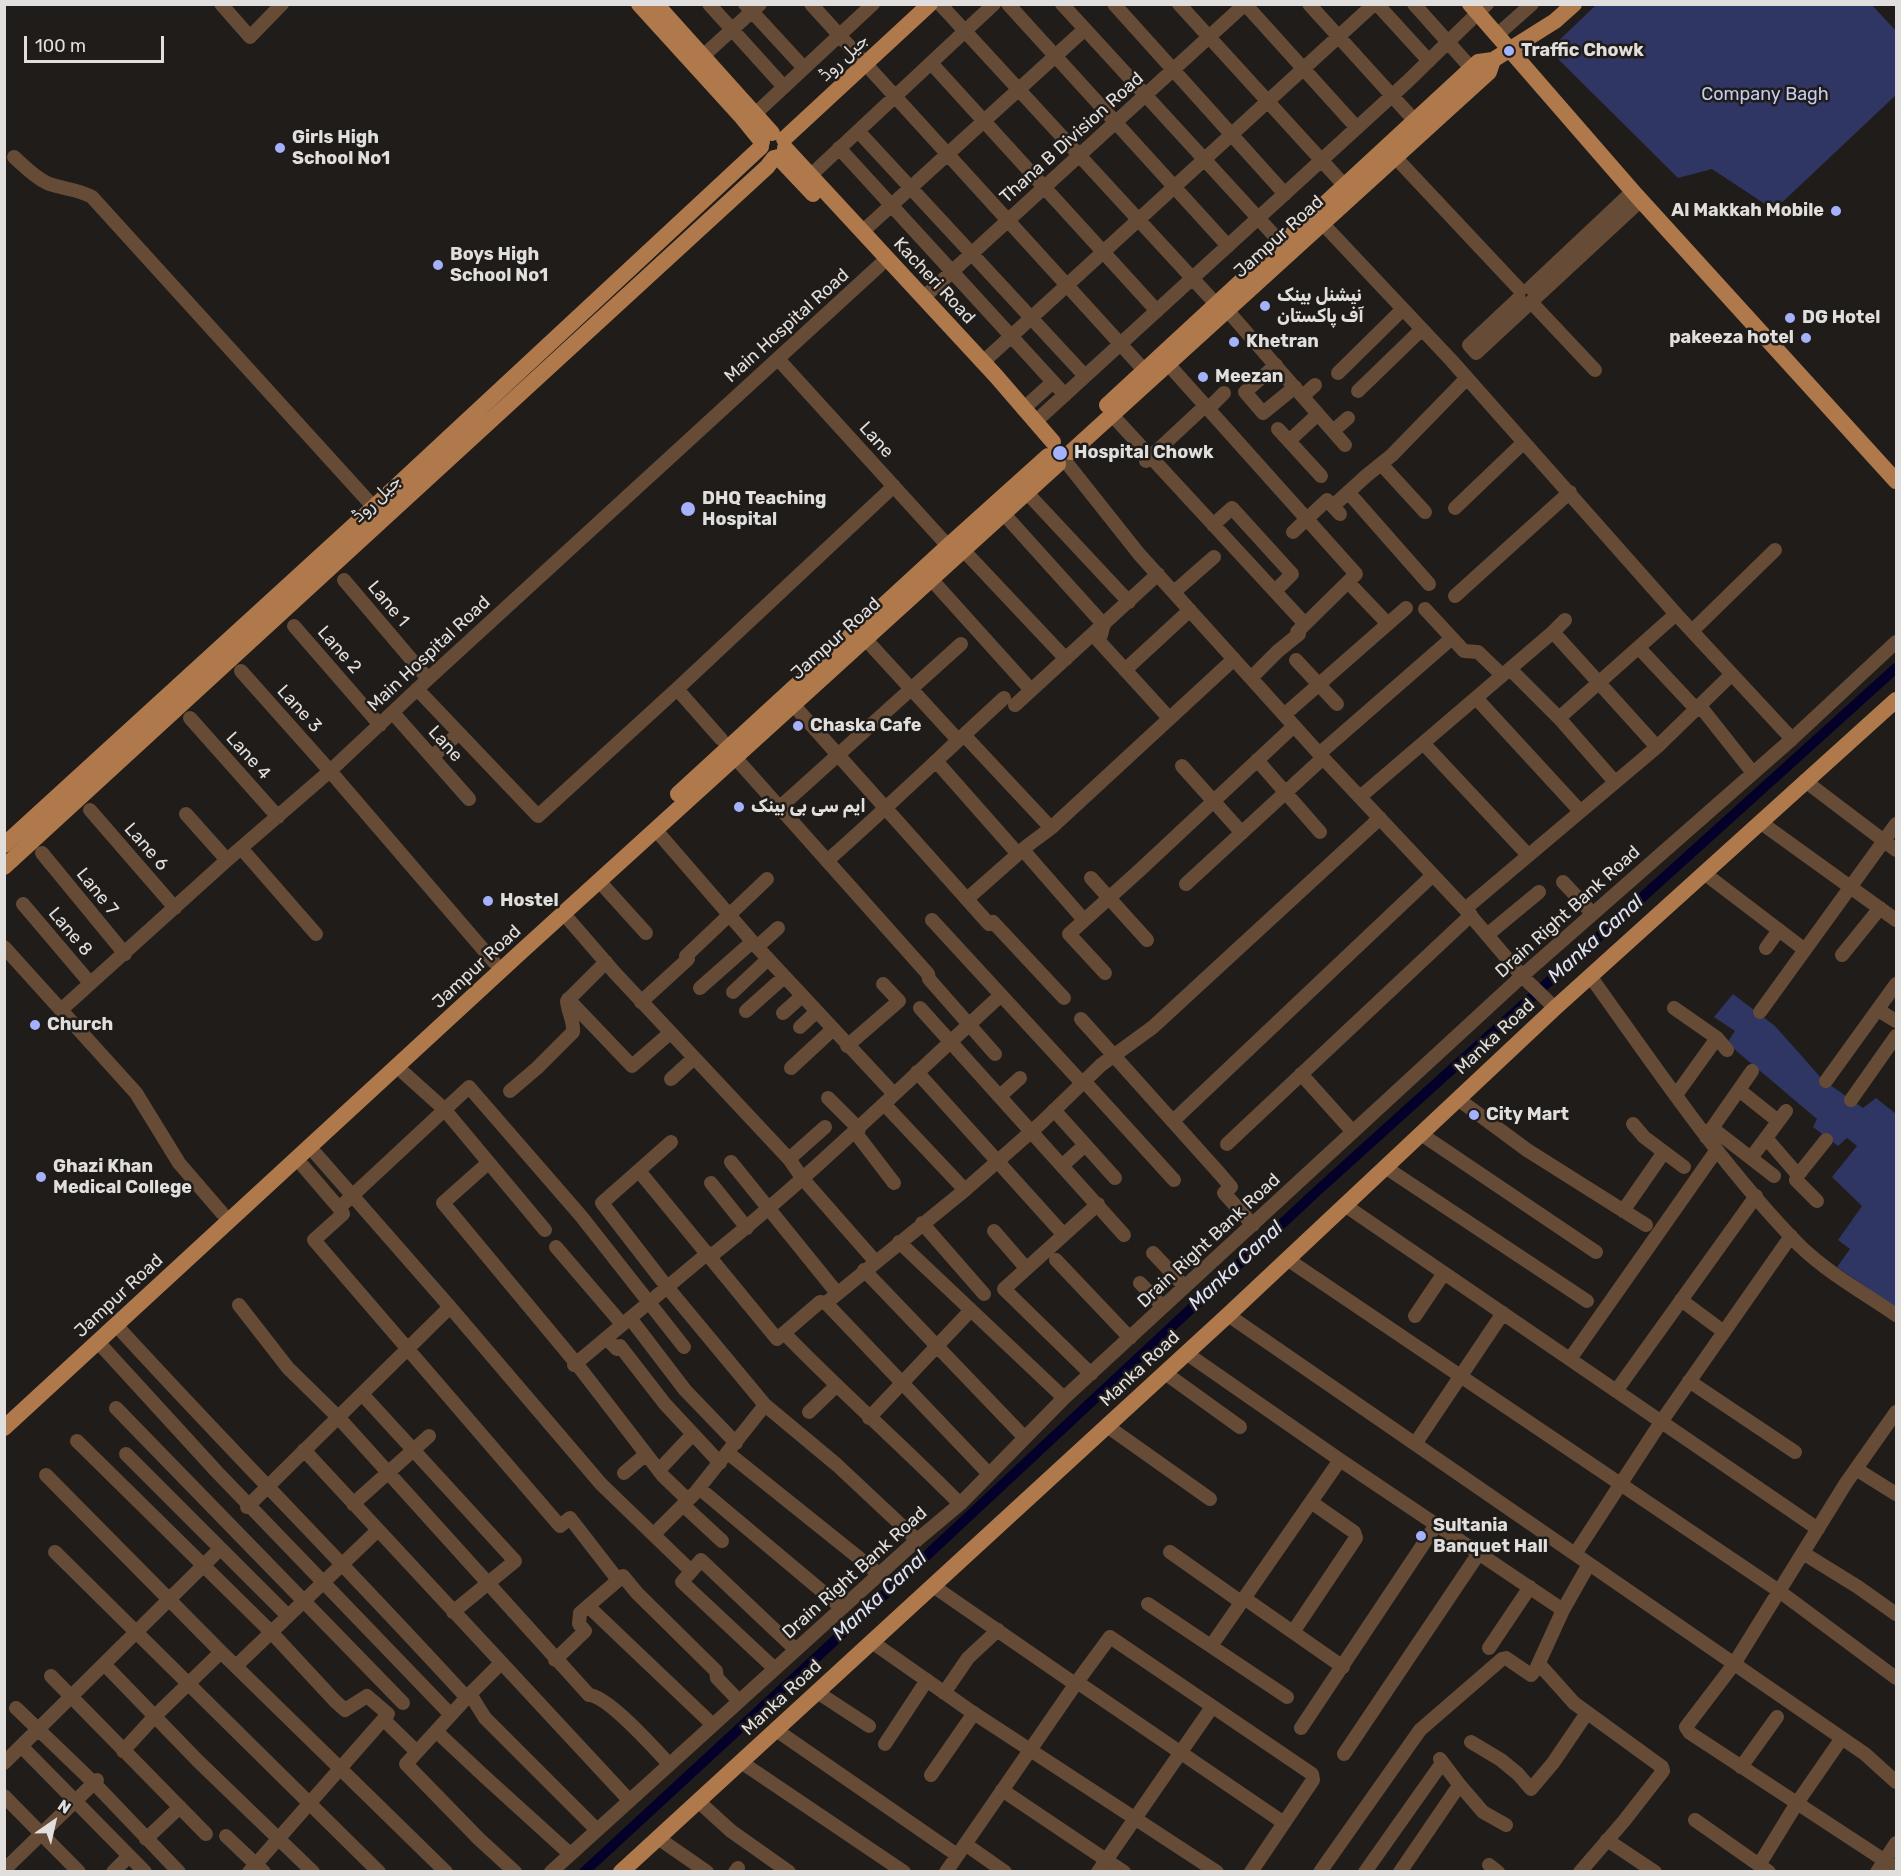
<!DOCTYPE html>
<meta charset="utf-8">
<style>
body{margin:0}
#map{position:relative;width:1901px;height:1876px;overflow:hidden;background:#1f1c19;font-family:Rubik,sans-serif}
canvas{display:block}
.frame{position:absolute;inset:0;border:6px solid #e1dfdd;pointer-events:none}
.north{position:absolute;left:24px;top:1792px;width:60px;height:60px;-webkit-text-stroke:4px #1f1c19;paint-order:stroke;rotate:34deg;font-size:16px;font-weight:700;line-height:24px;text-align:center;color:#e1dfdd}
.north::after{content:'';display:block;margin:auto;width:21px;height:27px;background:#e1dfdd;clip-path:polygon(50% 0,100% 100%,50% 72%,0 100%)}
.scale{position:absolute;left:24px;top:36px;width:140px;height:27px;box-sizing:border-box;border:3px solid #e1dfdd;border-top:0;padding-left:8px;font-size:18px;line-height:21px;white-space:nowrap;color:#e1dfdd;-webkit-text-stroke:4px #1f1c19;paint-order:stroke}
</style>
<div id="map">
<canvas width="1901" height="1876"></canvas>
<div class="frame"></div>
<div class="north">N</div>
<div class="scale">100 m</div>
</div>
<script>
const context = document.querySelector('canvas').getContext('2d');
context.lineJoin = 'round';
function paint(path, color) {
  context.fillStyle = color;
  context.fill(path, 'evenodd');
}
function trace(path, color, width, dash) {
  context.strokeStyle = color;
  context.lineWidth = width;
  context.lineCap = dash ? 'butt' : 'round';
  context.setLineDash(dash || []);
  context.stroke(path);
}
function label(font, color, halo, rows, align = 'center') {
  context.font = font + ' Rubik,Cairo,sans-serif';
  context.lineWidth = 5;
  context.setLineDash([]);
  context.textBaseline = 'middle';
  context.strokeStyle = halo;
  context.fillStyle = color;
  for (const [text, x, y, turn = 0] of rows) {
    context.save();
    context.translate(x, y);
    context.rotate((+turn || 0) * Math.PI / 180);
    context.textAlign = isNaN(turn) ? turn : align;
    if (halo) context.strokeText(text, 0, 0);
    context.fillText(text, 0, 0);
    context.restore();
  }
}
const green = new Path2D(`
 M1597,4L1872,5L1896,31V95L1774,210L1712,169L1678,178L1549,50Z
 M1733,994L1775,1026L1823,1080L1863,1108L1876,1098L1896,1114V1308L1837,1267L1850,1249L1838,1240L1862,1206L1832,1177L1857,1146L1847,1138L1838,1146L1813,1127L1817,1119L1727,1043L1735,1031L1714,1017Z`);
const canal = new Path2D(`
 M584,1872L924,1558L1316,1192L1896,668`);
const minor = new Path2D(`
 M221,4L250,37L282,4
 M709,4L784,87
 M745,4L804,68
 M811,4L1144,370
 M940,4L1216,304
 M1008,4L1228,246
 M1062,4L1281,243
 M1114,4L1285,194
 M1179,4L1344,185
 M1245,4L1357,128
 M1309,4L1414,120
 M1377,4L1429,61
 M1414,4L1471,68
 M1497,35L1532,4
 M703,56L760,4
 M931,63L1157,311
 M755,114L873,4
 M858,131L1085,376
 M839,148L1065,395
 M14,157C24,166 34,177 47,183C62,189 78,189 92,197L379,513
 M1396,158L1520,290
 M811,175L994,4
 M1323,224L1451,360L1676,614L1792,739
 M862,232L1085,29
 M1530,288L1633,191
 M923,298L1245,4
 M1519,298L1469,345L1476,353L1531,302
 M1532,301L1641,200
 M1531,302L1595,370
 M1227,310L1345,445
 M778,359L948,546L967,554L1066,659
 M983,362L1374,4
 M1168,364L1356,574L1297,632L1299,634L1278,651L1251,678
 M1276,365L1245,392L1263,413L1295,387
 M1338,373L1403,309
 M1358,391L1422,329
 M1303,396L1315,385
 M1023,409L1053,382
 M1208,409L1224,393
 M1112,415L1305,624
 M1035,422L1407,82L1487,4
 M1278,429L1321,476
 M1333,431L1348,418
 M1289,441L1318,414
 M1146,461L1205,406
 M1066,462L1139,554L1323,758L1465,909L1522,976L1555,1008
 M1381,464L1425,512
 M1348,492L1429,584
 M1030,496L1129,602
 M1333,506L1366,476L1392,455L1467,378
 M1455,508L1524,442
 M1003,513L1104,625
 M1213,525L1232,508L1292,574L1275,591
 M1293,532L1327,500L1340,514
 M931,579L1031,690
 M344,580L428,679
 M1348,582L1388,624
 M1174,592L1214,557
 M1455,596L1570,492
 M1425,609L1464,651L1478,652L1502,675
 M294,626L380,725
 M1103,627L1101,635L1097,639L1169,718
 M1692,631L1775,550
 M1553,632L1565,620
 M869,643L958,740
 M1639,648L1697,710
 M1296,660L1337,704
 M1510,669L1559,718L1615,782
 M1125,670L1190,610
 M241,671L330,771L494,962
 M417,689L538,816L677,689L894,486
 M677,689L721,739
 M1476,698L1580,811
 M1015,705L1158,574
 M1700,706L1753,773
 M797,709L989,924L993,922L1064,998
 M393,713L469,799
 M1284,715L1406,608
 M190,718L278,817
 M1559,718L1676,614
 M964,735L1051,828
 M1423,743L1528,855
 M1319,754L1452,638
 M432,757L459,733
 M1257,760L1320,832
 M936,761L1018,854
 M740,763L928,974L929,979L995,1054
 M1182,766L1242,833
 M1805,781L1896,850
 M1360,797L1553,632L1657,747
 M779,808L961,644
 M90,810L175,908
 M186,814L227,860
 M1760,822L1896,920
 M661,836L757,947L894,1094
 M241,848L316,934
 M1023,850L1084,920
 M42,853L125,954
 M827,861C887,808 945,752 1004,698
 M1704,873L1805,950
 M1091,878L1147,940
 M599,881L646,933
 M1563,882L1593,914
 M1186,884L1323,758
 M967,899L1027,846L1051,828L1234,659
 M23,904L90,983
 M1465,909L1657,747L1731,675
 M564,914L615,973L789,1159L803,1179L875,1261
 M932,920L1082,1083
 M1487,935L1539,892
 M4,947L136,1093L179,1163L222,1213
 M757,947L778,928
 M1766,948L1779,930
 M1842,955L1880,908
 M1105,973L1069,934L1141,869L1294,726
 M1590,976C1657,1069 1720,1164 1800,1246C1828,1273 1864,1293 1896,1315
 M700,988L752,942
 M733,992L768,959
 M568,999L632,1066L670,1033
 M641,1002L688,959L686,956L767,879
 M920,1008L1124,1235
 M1674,1008L1717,1038L1727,1050
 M62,1009L227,860L330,771L428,679L880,265
 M1878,1010L1896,1021
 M746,1011L784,977
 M1760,1012L1896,824
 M783,1013L802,996
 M1081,1019L1220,1174L1231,1187L1224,1193L1253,1225
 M800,1027L816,1012
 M847,1046L899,1001L883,984
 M791,1068L832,1030
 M917,1072L1063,1234
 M404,1073L444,1109L545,1230
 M1301,1074L1353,1132
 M671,1079L693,1059
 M1084,1081L1174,1180
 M1826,1081L1896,984
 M1739,1090L1778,1121
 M510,1091L537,1068L573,1032C574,1020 568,1013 567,1001L606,962
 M1676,1095L1717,1038
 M1000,1096L1020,1078
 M828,1098L859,1129
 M1458,1099L1527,1150L1646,1225
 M1851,1100L1896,1036
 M885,1105L965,1190
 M1054,1110L1115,1178
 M1173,1121L1433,875
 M1633,1124L1644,1137L1684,1167
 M1712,1128L1774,1176
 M855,1132L894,1183
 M1421,1134L1596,1252
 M1706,1137L1752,1071
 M1766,1138L1798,1175L1796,1180L1817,1201
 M671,1142L602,1203L667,1287L765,1405L837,1465L917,1540
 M1227,1144L1471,915
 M316,1154L450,1307L601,1484L690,1570
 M1751,1158L1786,1111
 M789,1159L825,1127
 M731,1162L837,1293
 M488,1163L443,1203L576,1363L663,1476L688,1500
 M1063,1165L1085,1145
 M303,1166L339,1208L469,1087L581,1216L684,1347
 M1385,1167L1587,1301
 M639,1171L777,1339L820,1302L826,1303L965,1190L1041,1123L1101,1065L1153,1027L1380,818
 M1798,1175L1826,1140
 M711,1183L747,1228
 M1346,1206L1818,1529
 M339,1208L343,1214L314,1240L560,1526L570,1518L618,1580
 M1623,1211L1664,1152
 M922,1223L984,1294
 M994,1231L1026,1268
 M899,1242L1064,1398
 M556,1247L622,1324
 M1153,1253L1185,1287
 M711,1256C812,1175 904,1084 1000,996
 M1287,1259L1779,1591L1896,1678
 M1056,1260L1130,1338
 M864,1270L1025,1438
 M1140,1283L1163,1307
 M1681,1300L1724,1332
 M826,1303L989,1474
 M239,1305L288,1368L338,1417L589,1695C608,1696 655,1749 669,1764
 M1228,1315L1865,1754L1896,1782
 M1415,1316L1444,1273
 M630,1318L685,1390L736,1443
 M116,1325C231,1451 352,1572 467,1698
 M784,1333C841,1392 903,1446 960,1504
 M606,1338L617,1349L620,1346L665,1404L720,1463
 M98,1342L217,1472L451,1715
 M1186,1353L1340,1460L1563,1610
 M1570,1359L1716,1151
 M574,1365L708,1253
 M1165,1373L1240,1427
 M1091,1374L1004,1289L1098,1204
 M1689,1381L1795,1452
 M1616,1391L1756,1196
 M362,1394L515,1561L453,1612
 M116,1408L403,1703
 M809,1412L836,1386
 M1896,1412L1846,1483L1734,1664L1686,1727L1690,1733L1896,1868
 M869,1418L971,1310
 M1107,1426L1210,1499
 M77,1441L271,1632L335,1701L345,1710L367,1696L388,1714L249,1872
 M1415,1444L1503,1313
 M304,1450L629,1800
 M728,1453L879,1574
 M126,1454L288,1616
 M1856,1469L1896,1494
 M659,1470L692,1435
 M624,1473L646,1454
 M46,1475L221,1652L446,1872
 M699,1488L842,1608
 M353,1504L429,1436
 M683,1505L722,1541
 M247,1507L450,1307
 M654,1534L695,1493L765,1405
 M55,1552L379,1872
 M1170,1552L1241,1602
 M1803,1553L1858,1587L1896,1614
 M1575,1554L1661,1422L1791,1236
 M933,1586L1075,1684
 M1244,1598L1343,1667
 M1148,1604L1287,1697
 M588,1606L713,1725
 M1293,1632L1356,1538L1354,1532L1311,1502
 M872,1642L969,1710L1217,1872
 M1211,1646L1340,1460
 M1489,1648L1530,1587
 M555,1660L585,1631L579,1624L580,1613L623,1576L637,1593L716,1671L717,1678L739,1701
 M501,1663L470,1694L406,1764L479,1839L515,1872
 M104,1664L198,1761L313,1872
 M1540,1665L1574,1703L1662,1767L1663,1771L1624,1821L1580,1872
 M236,1666L378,1530
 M775,1669L682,1582L701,1560L796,1650
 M51,1676L206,1834
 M1077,1682L1284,1823
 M817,1692L869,1726
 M944,1693L968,1658L998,1630
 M470,1694L485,1718L597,1830
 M16,1708L94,1783L179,1872
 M384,1720L417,1752
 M1301,1728L1436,1525
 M776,1730L957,1855
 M436,1731L484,1776L570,1854
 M1471,1742L1501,1760L1518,1774L1531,1789L1553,1763L1587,1713
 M885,1744L927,1680
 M22,1747L145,1872
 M123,1751L155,1716L221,1652
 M1344,1754L1479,1553
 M741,1762L904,1872
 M4,1763L220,1549
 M1741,1767L1777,1717
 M931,1775L974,1713
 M1458,1783L1483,1812L1506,1825
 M1002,1790L1124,1872
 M4,1796L79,1872
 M698,1801L731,1831L789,1872
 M1695,1820L1769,1872
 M226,1836L264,1872
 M658,1838L707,1872
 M146,1839L180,1807
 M1607,1840L1655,1872
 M965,1844L1005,1872
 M1489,1865L1498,1872
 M1759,1865L1797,1803L1842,1738
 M4,1870L97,1780
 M113,1872L129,1856
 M551,1872L917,1540L960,1504L1064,1398L1522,976L1792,739L1896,642
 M735,1872L738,1868
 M946,1872L1077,1682L1110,1637L1312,1774L1313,1780L1251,1872
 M1098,1872L1212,1707
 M1320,1872L1420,1730L1502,1659L1506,1658L1531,1675L1536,1669L1563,1610L1589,1564
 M1365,1872L1442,1763
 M1400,1872L1458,1787V1783L1440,1759
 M1877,1872L1896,1843`);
const major = new Path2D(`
 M639,4L740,115L762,142
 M656,4L772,133
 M1470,4L1636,195L1896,481
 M784,139L930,4
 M785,148L996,376L1053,442
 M778,157L813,194
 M1107,405L1478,62L1493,60
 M1071,452L1489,72L1493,60L1555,21L1574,4
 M678,794L948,546L1048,456
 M4,845L374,507L761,147
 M4,867L767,167L774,158
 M4,1428L523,950L1058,464
 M621,1872L1228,1315L1555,1008L1896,700`);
const markers = [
 [1509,51,6,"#a4b2fc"],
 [280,148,6,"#a4b2fc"],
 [1836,211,6,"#a4b2fc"],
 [438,265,6,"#a4b2fc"],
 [1265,306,6,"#a4b2fc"],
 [1790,318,6,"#a4b2fc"],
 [1806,338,6,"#a4b2fc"],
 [1234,342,6,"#a4b2fc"],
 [1203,377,6,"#a4b2fc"],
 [1060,453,8,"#a4b2fc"],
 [688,509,8,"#a4b2fc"],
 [798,726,6,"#a4b2fc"],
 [739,807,6,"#a4b2fc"],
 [488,901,6,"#a4b2fc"],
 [35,1025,6,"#a4b2fc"],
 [1474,1115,6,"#a4b2fc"],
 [41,1177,6,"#a4b2fc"],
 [1421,1536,6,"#a4b2fc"]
];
const poiNames = [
 ["Traffic Chowk",1521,51],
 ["Girls High",292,138],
 ["School No1",292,159],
 ["Al Makkah Mobile",1824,211,"right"],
 ["Boys High",450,255],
 ["School No1",450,276],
 ["نیشنل بینک",1277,296],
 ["آف پاکستان",1277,317],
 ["DG Hotel",1802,318],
 ["pakeeza hotel",1794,338,"right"],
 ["Khetran",1246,342],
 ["Meezan",1215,377],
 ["Hospital Chowk",1074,453],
 ["DHQ Teaching",702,499],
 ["Hospital",702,520],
 ["Chaska Cafe",810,726],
 ["ایم سی بی بینک",751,807],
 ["Hostel",500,901],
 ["Church",47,1025],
 ["City Mart",1486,1115],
 ["Ghazi Khan",53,1167],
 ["Medical College",53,1188],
 ["Sultania",1433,1526],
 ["Banquet Hall",1433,1547]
];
const streetNames = [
 ["جیل روڈ",844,58,-43],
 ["Thana B Division Road",1072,138,-42],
 ["Jampur Road",1279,237,-42],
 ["Kacheri Road",934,281,47],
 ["Main Hospital Road",787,326,-42],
 ["Lane",876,440,48],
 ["جیل روڈ",377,499,-43],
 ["Lane 1",388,604,50],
 ["Jampur Road",836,639,-42],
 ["Lane 2",339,650,49],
 ["Main Hospital Road",429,654,-43],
 ["Lane 3",299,709,48],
 ["Lane",445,744,48],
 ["Lane 4",248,756,48],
 ["Lane 6",146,847,49],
 ["Lane 7",97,892,51],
 ["Drain Right Bank Road",1568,912,-42],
 ["Lane 8",70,932,50],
 ["Jampur Road",477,967,-43],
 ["Manka Road",1495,1037,-43],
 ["Drain Right Bank Road",1209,1241,-43],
 ["Jampur Road",119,1296,-43],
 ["Manka Road",1140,1369,-43],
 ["Drain Right Bank Road",855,1573,-42],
 ["Manka Road",782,1698,-43]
];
const parkNames = [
 ["Company Bagh",1765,95]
];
const waterNames = [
 ["Manka Canal",1596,939,-42],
 ["Manka Canal",1236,1266,-43],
 ["Manka Canal",880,1596,-43]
];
paint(green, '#303663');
trace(canal, '#040029', 10);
trace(minor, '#664b36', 14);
trace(major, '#b0794c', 16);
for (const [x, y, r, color] of markers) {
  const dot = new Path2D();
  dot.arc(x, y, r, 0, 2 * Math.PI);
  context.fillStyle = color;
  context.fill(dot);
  trace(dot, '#1f1c19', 2);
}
label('bold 18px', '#e1dfdd', '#1f1c19', poiNames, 'left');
label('18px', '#e1dfdd', '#1f1c19', streetNames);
label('18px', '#c3cbf2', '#1f1c19', parkNames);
label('italic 20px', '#dee2f6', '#1f1c19', waterNames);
</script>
